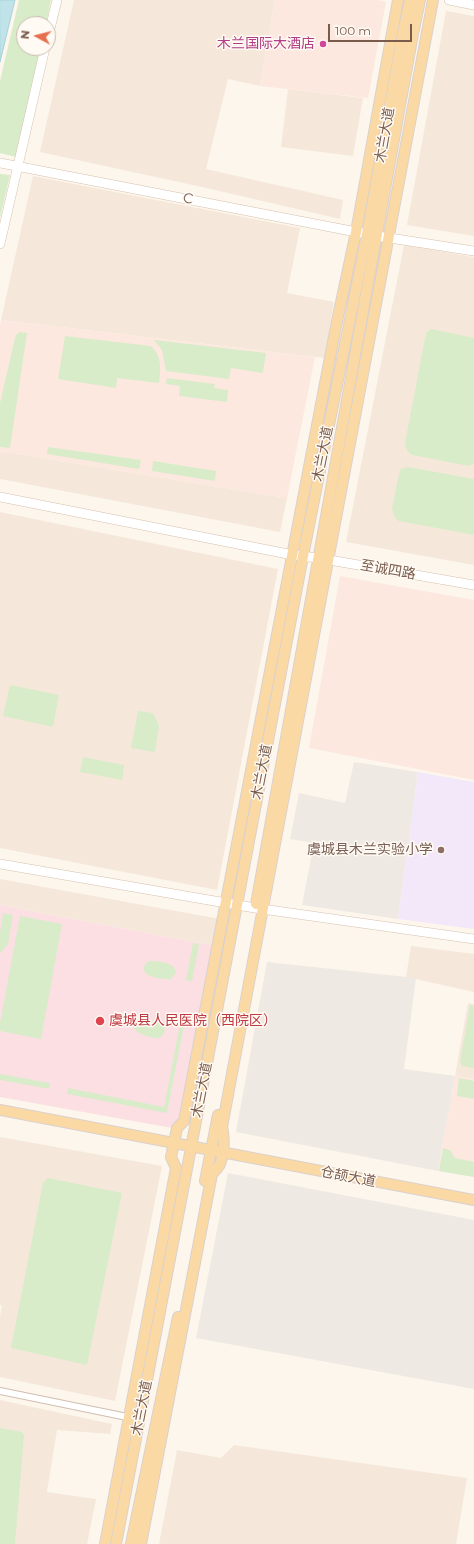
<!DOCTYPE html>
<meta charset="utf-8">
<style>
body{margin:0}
#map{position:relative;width:474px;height:1544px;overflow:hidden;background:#fdf6ec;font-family:Montserrat,sans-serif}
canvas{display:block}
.north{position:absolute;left:16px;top:16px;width:40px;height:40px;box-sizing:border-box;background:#fffaf3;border:1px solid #cabbb1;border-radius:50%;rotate:277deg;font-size:11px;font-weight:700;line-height:16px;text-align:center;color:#7a5c4d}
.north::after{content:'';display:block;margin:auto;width:14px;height:18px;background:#e76f51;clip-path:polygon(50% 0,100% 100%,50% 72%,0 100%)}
.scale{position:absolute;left:328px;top:24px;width:84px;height:18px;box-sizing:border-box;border:2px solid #7a5c4d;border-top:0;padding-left:5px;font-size:12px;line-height:14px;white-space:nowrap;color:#7a5c4d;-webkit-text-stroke:3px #fffaf3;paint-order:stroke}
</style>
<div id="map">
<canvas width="474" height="1544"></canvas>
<div class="north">N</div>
<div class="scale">100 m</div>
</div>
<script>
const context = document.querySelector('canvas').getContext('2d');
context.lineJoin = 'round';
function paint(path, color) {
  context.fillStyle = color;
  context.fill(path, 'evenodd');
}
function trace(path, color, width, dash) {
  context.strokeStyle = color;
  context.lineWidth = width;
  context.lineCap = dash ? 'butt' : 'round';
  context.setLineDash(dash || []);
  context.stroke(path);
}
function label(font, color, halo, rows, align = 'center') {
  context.font = font + ' Montserrat,"Noto Sans SC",sans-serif';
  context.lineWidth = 3;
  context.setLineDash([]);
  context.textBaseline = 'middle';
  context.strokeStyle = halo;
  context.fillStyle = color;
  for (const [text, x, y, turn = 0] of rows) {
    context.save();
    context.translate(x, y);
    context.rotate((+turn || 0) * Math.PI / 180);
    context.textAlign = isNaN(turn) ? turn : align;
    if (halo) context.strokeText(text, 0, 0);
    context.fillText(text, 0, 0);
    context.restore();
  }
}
const residential = new Path2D(`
 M74,0H275L260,86L228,79L206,169L343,200L340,219L202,187L40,152Z
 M446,11L474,16V236L407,225Z
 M288,89L363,98L353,156L281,147Z
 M33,176L300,228L287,293L334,302L324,358L1,320Z
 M404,245L474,257V565L346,542Z
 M0,451L287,498L280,532L0,479Z
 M0,512L278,569L217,890L0,848Z
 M0,879L220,919L215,946L0,905Z
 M411,946L474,954V992L406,977Z
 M468,1003L474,1004V1079L455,1076Z
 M0,1137L162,1166L115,1401L0,1377V1316L2,1306L0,1305Z
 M0,1400L112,1424L110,1434L57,1430L47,1492L96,1499L87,1544H0Z
 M234,1445L467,1478L456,1544H159L177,1450L221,1458Z`);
const commercial = new Path2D(`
 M275,0H378L386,2L368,98L260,86Z
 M1,320L315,357L287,498L0,451V327Z
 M340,576L474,600V780L309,748Z
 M455,1076L474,1079V1177L438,1171Z`);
const industrial = new Path2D(`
 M354,762L418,772L398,919L302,905L314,843L290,839L299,793L345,803Z
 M267,962L416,978L404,1069L455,1076L438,1171L236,1132Z
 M228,1173L474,1220V1389L196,1338Z`);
const education = new Path2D(`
 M418,772L474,782V929L398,919Z`);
const medical = new Path2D(`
 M0,905L215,946L181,1121L172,1128L0,1097Z`);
const green = new Path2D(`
 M19,0H51L46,24H24V48H41L16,157L0,153V81Z
 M0,174L10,175L0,218Z
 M431,329L474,338V463L469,466L412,455C407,452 406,448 405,443L426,333Z
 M19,332L27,333L10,448L0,447V403L15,338L16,335Z
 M65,336L151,346C162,356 161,369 159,383L117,378L116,388L58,379Z
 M154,340L266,353L263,373L231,368L229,379L166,371L162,350Z
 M167,378L215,384L214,388L228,390L227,402L179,396L180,386L166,384Z
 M48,447L141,460L139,469L47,454Z
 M153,461L216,471L215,481L152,471Z
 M408,467L474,479V535L399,521L395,518L392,509L399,474L401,469Z
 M10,685L59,695L53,727L3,716Z
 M138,711L153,713L159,726L155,752L131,748Z
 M83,757L124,765L122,780L80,772Z
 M3,913L13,915L8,944L0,953V933Z
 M20,916L62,924L41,1039L0,1031V1023Z
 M193,943L199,944L192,981L186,980Z
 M149,961C158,961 176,962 176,973L170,980C163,978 145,979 144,969C144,965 146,963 149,961Z
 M470,1005L474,1006V1068L462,1066L460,1062Z
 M139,1019L161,1023L165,1027C165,1031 164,1036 159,1038C151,1039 121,1030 139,1019Z
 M180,1024L184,1025L167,1113L67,1094L68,1088L164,1107Z
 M0,1074L50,1083L49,1089L0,1080Z
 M459,1078L474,1081V1099L457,1096Z
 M443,1148L450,1150L455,1158L474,1162V1177L439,1171Z
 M48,1178L122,1193L87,1365L11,1348L43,1183Z
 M0,1428L22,1432L24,1435L15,1544H0Z`);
const water = new Path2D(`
 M0,0H15L0,62Z`);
const street = new Path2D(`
 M0,1391L132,1418`);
const secondary = new Path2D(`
 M449,0L474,5
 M48,37L57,0
 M0,163L377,236L474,251
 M0,244L45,48
 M0,497L293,555L318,558L474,585
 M0,864L255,908L474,939`);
const primary = new Path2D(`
 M256,904L413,34L420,0
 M0,1110L474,1200
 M205,1181L218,1115
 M105,1544L176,1168L171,1157L177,1128L184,1121L336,326L356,232L398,0
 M116,1544L303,556L367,234L403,32L410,0
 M131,1544L178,1317
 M141,1544L212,1174C214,1172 217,1169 219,1166C224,1157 225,1137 222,1127L433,0`);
const markers = [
 [323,44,4,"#d1479c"],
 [441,850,4,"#8d6e63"],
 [100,1021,5,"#e0444e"]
];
const hotelNames = [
 ["木兰国际大酒店",315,44]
];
const streetNames = [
 ["木兰大道",385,135,-80],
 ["C",188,199,11],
 ["木兰大道",323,454,-79],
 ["至诚四路",388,570,10],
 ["木兰大道",262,772,-79],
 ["木兰大道",202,1090,-79],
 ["仓颉大道",348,1177,11],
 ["木兰大道",142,1408,-79]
];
const educationNames = [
 ["虞城县木兰实验小学",433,850]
];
const healthNames = [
 ["虞城县人民医院（西院区）",109,1021]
];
paint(residential, '#f5e8da');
paint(commercial, '#fde8e0');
paint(industrial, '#efe9e4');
paint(education, '#f3e8fa');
paint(medical, '#fbdfe3');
paint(green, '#d8ecc9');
paint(water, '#bfe3e8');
trace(water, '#a5d3da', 1);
trace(street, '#d1beb0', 8);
trace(secondary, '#d6c0b0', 10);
trace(primary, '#dad1cd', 12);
trace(street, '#fff', 6);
trace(secondary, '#fff', 9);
trace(primary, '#fbd9a5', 10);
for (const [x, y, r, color] of markers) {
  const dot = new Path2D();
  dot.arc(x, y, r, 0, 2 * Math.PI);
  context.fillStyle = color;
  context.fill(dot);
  trace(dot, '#fffaf3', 1.5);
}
label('14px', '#b23c85', '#fffaf3', hotelNames, 'right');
label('14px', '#7a5c4d', '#fffaf3', streetNames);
label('14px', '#785e54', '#fffaf3', educationNames, 'right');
label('14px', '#be3a42', '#fffaf3', healthNames, 'left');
</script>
